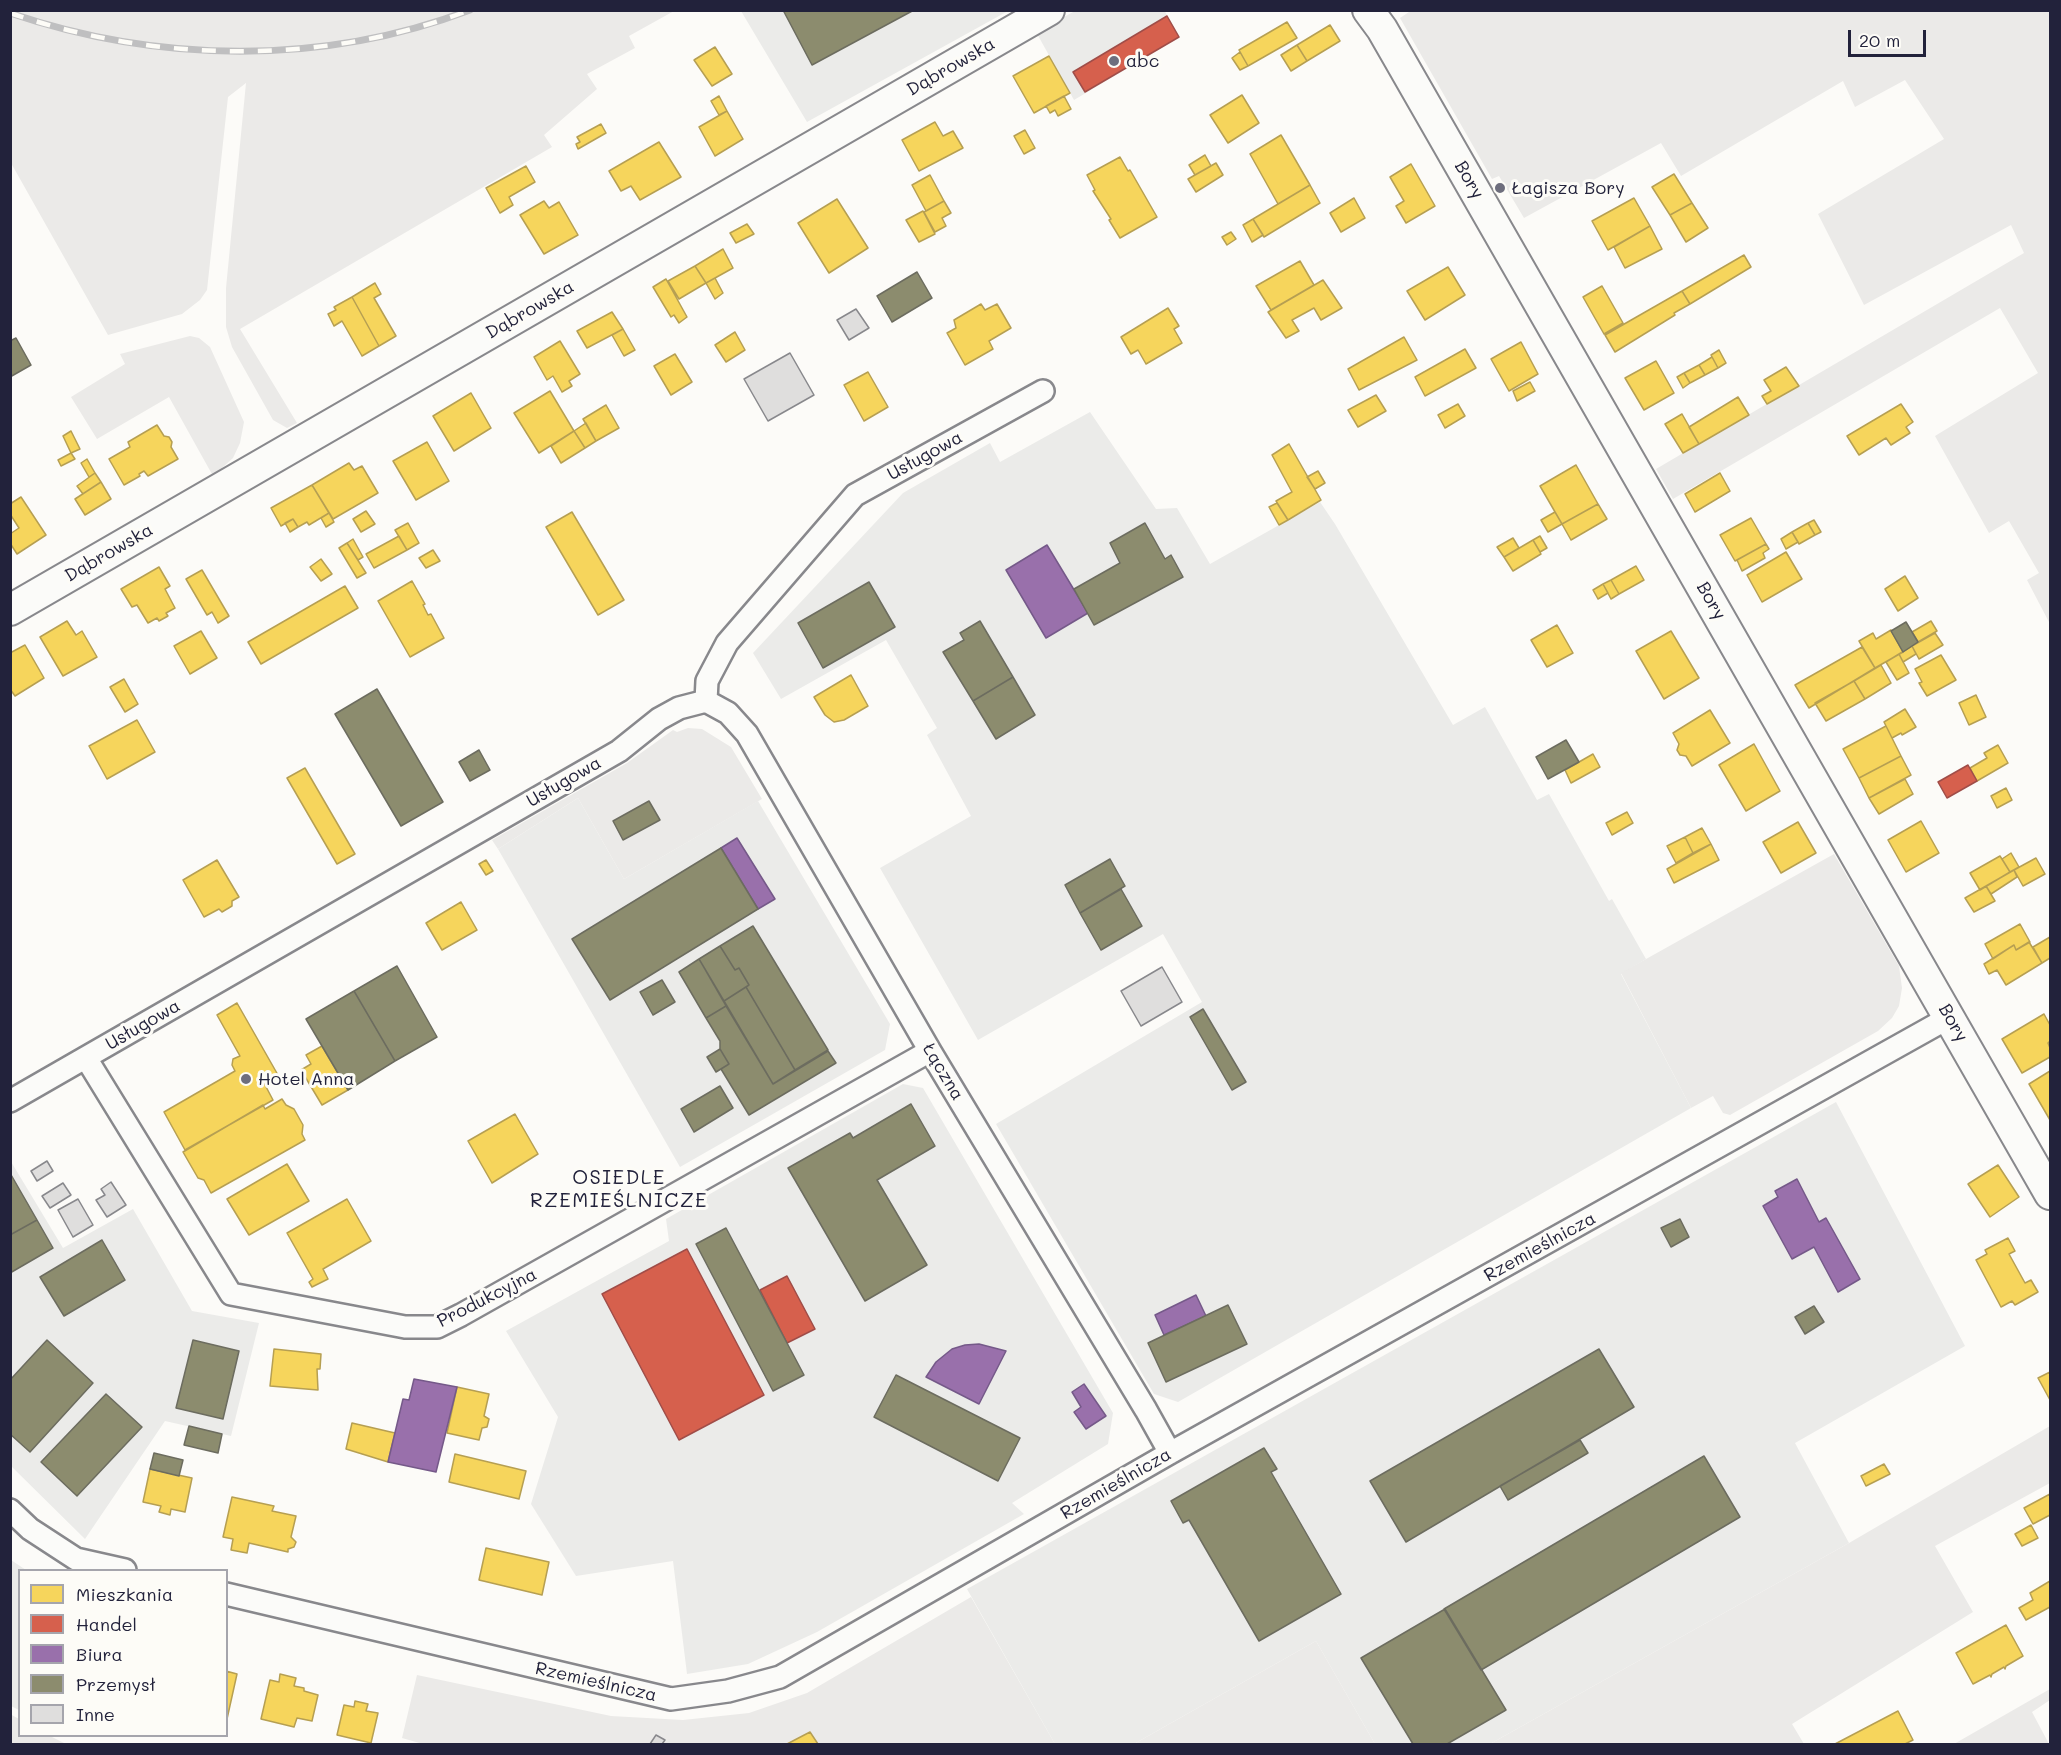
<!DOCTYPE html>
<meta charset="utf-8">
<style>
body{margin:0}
#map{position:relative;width:2061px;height:1755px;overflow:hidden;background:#fcfbf8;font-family:Mali,sans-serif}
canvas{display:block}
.frame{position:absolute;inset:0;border:12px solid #22223b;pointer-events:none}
.legend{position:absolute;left:18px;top:1569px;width:210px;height:168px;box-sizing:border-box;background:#fdfcf7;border:2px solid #a5a5ac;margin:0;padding:8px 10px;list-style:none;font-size:18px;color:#22223b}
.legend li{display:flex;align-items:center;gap:12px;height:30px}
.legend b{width:30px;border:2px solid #a5a5ac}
.scale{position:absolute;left:1848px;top:30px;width:78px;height:27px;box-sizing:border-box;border:3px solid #22223b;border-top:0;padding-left:8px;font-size:18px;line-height:21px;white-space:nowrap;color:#22223b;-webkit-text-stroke:4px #fdfcf7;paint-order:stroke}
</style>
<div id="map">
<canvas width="2061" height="1755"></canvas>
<div class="frame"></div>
<ul class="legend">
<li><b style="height:16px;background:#f6d55c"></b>Mieszkania</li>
<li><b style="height:16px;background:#d6604d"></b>Handel</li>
<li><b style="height:16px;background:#9970ab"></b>Biura</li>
<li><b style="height:16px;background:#8c8c6e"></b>Przemysł</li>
<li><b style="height:16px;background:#dfdedd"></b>Inne</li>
</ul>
<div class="scale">20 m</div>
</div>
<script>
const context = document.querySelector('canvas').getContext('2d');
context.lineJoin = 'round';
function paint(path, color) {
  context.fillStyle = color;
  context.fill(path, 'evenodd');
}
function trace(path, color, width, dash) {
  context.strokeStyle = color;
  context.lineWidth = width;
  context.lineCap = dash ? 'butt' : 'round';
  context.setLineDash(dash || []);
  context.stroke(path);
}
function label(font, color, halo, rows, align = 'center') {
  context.font = font + ' Mali,sans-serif';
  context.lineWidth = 6;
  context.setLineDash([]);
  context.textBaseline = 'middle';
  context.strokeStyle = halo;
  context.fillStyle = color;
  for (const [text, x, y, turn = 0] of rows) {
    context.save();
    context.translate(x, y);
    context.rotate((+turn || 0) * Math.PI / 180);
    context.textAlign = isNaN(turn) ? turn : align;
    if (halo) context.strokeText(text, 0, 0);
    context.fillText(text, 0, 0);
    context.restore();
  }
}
const built = new Path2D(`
 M1164,10L1180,37L1074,100L1036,32L1075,11Z
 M741,11H1008L807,122Z
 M1090,412L1156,509L1177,508L1210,564L1320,502L1335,524L1453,725L1485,707L1537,800L1549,794L1609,901L1612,899L1646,959L1621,974L1691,1108L1178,1402L1154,1394L996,1124L1202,1002L1163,934L978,1040L880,868L971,816L927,735L937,728L886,640L781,699L753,653L903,493L990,443L1000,462Z
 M578,798L624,879L758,801L890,1024L885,1050L680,1167L498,849Z
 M903,1084L923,1088L1113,1413L1108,1444L1012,1503L1024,1514L817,1632L748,1664L687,1674L673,1561L576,1576L531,1504L558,1417L506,1331L669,1241L666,1219Z
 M1836,1102L1965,1346L1795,1443L1849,1543L1490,1744H1375L1316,1641L1134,1744H1055L967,1589Z
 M10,1160L63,1248L133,1209L192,1311L259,1323L231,1436L165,1421L85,1539L11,1466Z
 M11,1560L26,1570H20L19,1710L11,1706Z`);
const green = new Path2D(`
 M1412,10L2050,11V624L2027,580L2039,573L2009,521L1989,533L1935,436L2038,373L2000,308L1673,499L1656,469L2024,253L2011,225L1864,305L1818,214L1944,139L1905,80L1855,107L1843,81L1681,176L1661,143L1524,218L1499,176L1492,179L1400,18Z
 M10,11L11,10L674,11L629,36L635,48L587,74L597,89L544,135L552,147L240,329L297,423L287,428L273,420L232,347L226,327V288L246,83L228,97L207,290L200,300L182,314L108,335L11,163Z
 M190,336L199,338L210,347L244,422L240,443L233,458L213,476L169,397L97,439L71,397L125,364L120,354Z
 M688,728L702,729L731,747L762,799L624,879L578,798L498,849L492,840L627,763L673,730L677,732Z
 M1834,854L1899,966L1902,988L1899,1006L1892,1018L1878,1031L1730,1115L1723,1113L1713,1096L1691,1108L1621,973Z
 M2050,1426V1483L1935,1546L1973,1612L1792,1724L1804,1744H1490L1849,1543Z
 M971,1597L1055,1744H423L402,1738L417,1675L611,1716L683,1720L749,1713L807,1693Z
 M1316,1641L1375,1744H1134Z
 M2050,1689V1700L2032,1712L2049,1744H1954Z
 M10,1714L19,1719L20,1736H50L66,1744H11Z`);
const homes = new Path2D(`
 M1287,22L1297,38L1248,66L1239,50Z
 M1330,25L1340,41L1307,61L1297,45Z
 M1297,45L1307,61L1291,71L1281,55Z
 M715,47L732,74L712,86L694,60Z
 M1240,52L1248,66L1240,70L1232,58Z
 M1049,56L1070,93L1034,113L1013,76Z
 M1242,95L1259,123L1228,143L1210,115Z
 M719,96L727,111L719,115L711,101Z
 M1064,96L1071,109L1058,116L1055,110L1050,113L1046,106Z
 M727,111L743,139L715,156L699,127Z
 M935,122L943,136L953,131L963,148L919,171L902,140Z
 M601,124L606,133L578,149L576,144L580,142L577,137Z
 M1025,130L1035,148L1024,154L1014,136Z
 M1281,135L1310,185L1278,204L1250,154Z
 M659,142L681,177L640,200L631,186L621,191L609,171Z
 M1205,155L1211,166L1195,175L1189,165Z
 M1120,157L1128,171L1130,170L1157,217L1120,238L1109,220L1111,219L1093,191L1095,190L1087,175Z
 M1216,163L1223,175L1196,192L1188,179Z
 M1411,164L1435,206L1406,223L1396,206L1404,201L1390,177Z
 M526,166L535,182L509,197L513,205L500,213L486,188Z
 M1674,174L1692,203L1670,215L1652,187Z
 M930,175L944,201L926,211L912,185Z
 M1310,185L1320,203L1264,237L1253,219Z
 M1354,198L1365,218L1341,232L1330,213Z
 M1634,198L1650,226L1608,250L1592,221Z
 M837,199L868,248L829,273L798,223Z
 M544,201L549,208L559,202L578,235L544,254L520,215Z
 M944,201L951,213L942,218L946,226L935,232L924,212Z
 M1692,203L1708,228L1686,242L1670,215Z
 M923,211L935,234L919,242L906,220Z
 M1253,219L1263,235L1252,242L1243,225Z
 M747,224L754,234L736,243L730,233Z
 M1650,226L1662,249L1625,268L1614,247Z
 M1231,232L1236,239L1227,245L1222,237Z
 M723,249L733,268L706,283L695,266Z
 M1744,255L1751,267L1690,304L1682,291Z
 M1300,261L1314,285L1271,310L1256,286Z
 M695,266L706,283L679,299L668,281Z
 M1448,267L1465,295L1425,320L1407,291Z
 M715,278L723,293L715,299L706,283Z
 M666,279L687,317L679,323L674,315L671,317L653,287Z
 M1323,280L1342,308L1321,320L1314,308L1292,320L1299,331L1286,338L1268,312Z
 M375,283L381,294L374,298L396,336L379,346L352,297Z
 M1602,286L1623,323L1604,334L1583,297Z
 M1682,291L1690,304L1674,313L1675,315L1615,352L1605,335Z
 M352,297L379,346L362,356L342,321L334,326L328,314L336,310L334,307Z
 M981,304L985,310L997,304L1011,328L989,341L993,349L965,365L947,333L956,328L954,320Z
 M1168,308L1179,326L1174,329L1182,343L1146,364L1138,350L1131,354L1121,337Z
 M612,312L623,329L587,348L577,331Z
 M623,329L635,350L624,356L612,335Z
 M735,332L745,350L726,362L715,345Z
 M1404,337L1417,360L1359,390L1348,369Z
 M560,341L580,374L569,381L572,386L562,392L553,376L547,380L534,357Z
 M1521,342L1538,374L1509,391L1491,359Z
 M1465,349L1476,368L1425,396L1415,377Z
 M1719,350L1726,363L1718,368L1711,355Z
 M675,354L692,382L671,395L654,366Z
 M1712,357L1718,368L1705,375L1699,365Z
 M1656,361L1674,393L1644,410L1625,378Z
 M1699,365L1705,375L1690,383L1684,373Z
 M1786,367L1799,386L1767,404L1762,396L1771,391L1764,380Z
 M868,372L888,407L864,421L844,385Z
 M1684,373L1690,383L1683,388L1677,377Z
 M1530,382L1535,391L1517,401L1513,391Z
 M550,391L574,431L539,453L514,413Z
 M471,393L491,428L454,451L433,416Z
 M1376,395L1386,411L1358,427L1348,410Z
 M1738,397L1749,415L1699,444L1689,427Z
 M1458,404L1465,416L1445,428L1438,415Z
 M1901,404L1913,422L1906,427L1910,433L1891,445L1886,438L1859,455L1847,436Z
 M606,405L619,428L596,441L583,419Z
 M1682,414L1699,444L1683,453L1665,424Z
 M586,423L596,441L585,448L574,431Z
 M157,425L164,436L169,437L172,442L171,447L178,459L148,476L144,471L139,474L140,476L124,485L109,459L130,447L128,442Z
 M71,431L80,449L71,453L63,436Z
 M574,431L585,448L561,463L551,446Z
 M427,442L449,481L416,500L393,461Z
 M1289,444L1321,500L1288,520L1276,501L1292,492L1272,455Z
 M71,453L75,459L61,466L58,460Z
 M87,459L95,473L89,477L81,463Z
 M349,463L354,470L362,466L378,493L333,519L312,485Z
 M1576,465L1598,504L1562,524L1540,486Z
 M1318,471L1325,483L1315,489L1307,477Z
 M95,473L101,482L83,494L77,486Z
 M1720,473L1730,491L1695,512L1685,494Z
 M101,482L111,499L85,515L75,499Z
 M312,485L329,513L309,525L307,522L298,527L293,519L281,526L271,508Z
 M21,497L46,535L17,554L10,543V534L19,528L10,514V504Z
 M1277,503L1288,520L1279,525L1269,507Z
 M1598,504L1607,519L1571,540L1562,524Z
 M366,511L375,524L361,532L353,519Z
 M572,512L624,600L598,615L546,527Z
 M1555,512L1562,524L1548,532L1541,520Z
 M329,513L334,522L326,527L321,518Z
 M1751,518L1766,544L1735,561L1720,535Z
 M293,519L298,527L290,532L285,523Z
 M1814,520L1821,532L1815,535L1808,523Z
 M408,523L419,543L407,550L395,530Z
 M1808,523L1815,535L1799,544L1792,532Z
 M1792,532L1798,542L1786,549L1781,539Z
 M399,536L407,550L374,568L366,554Z
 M1540,536L1547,548L1540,552L1533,540Z
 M1513,538L1519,548L1504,557L1497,547Z
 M353,539L363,557L358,560L347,543Z
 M1533,540L1541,554L1513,571L1504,557Z
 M347,543L366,573L357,578L339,548Z
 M1766,544L1769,549L1763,553L1765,558L1742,571L1737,560Z
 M433,550L440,561L426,568L419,558Z
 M1786,552L1802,579L1762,602L1747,575Z
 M321,559L332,574L321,581L310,567Z
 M1636,566L1644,580L1619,594L1611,580Z
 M159,567L170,586L165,589L175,608L166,613L168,616L159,621L157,618L148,623L137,605L132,607L121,589Z
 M202,570L229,616L218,623L212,612L207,615L186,579Z
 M1905,576L1918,598L1898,611L1885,589Z
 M1611,580L1619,594L1611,599L1603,584Z
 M412,581L425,604L423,605L428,615L431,614L444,638L410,657L378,601Z
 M1603,584L1608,593L1598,599L1593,590Z
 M345,586L358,608L261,664L248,642Z
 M67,621L76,635L82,631L97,657L63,676L40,637Z
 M1931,621L1937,631L1918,642L1912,632Z
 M1557,625L1573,653L1547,667L1531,640Z
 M1891,630L1903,652L1875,668L1859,641L1873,633L1876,639Z
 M201,631L217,658L190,674L174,646Z
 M1671,631L1699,678L1664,699L1636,651Z
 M1935,633L1943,645L1919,659L1912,646Z
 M25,645L44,678L15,696L10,689V653Z
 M1912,646L1916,654L1903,662L1899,654Z
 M1862,647L1875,668L1809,708L1795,685Z
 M1899,654L1909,673L1897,680L1886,662Z
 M1941,655L1956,680L1927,696L1919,683L1922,682L1915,669Z
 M1881,665L1891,683L1865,699L1854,681Z
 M851,675L868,706L844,720L834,722L825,715L814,697Z
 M124,679L138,704L125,712L110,687Z
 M1854,681L1865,699L1826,721L1815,703Z
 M1976,695L1986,717L1969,725L1959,703Z
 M1905,709L1916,727L1902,735L1901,733L1892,738L1884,722Z
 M1710,710L1730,743L1692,766L1686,756L1680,755L1677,750L1679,744L1673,733Z
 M137,720L155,752L107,779L89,746Z
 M1886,726L1901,756L1859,778L1843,749Z
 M1754,744L1780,791L1746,811L1719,765Z
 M1998,745L2008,763L1977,781L1970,768L1987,758L1984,753Z
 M1593,754L1600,767L1571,783L1565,770Z
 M1901,756L1911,775L1869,798L1859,778Z
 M305,768L355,854L337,864L287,778Z
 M1905,779L1913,794L1879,814L1869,798Z
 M2006,788L2012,800L1997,808L1991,796Z
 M1627,812L1633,823L1612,835L1606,823Z
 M1921,821L1939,853L1906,872L1888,840Z
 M1798,822L1816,853L1781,873L1763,842Z
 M1702,828L1711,844L1693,853L1685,837Z
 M1685,837L1693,853L1676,863L1667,846Z
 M1711,844L1719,860L1674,883L1667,869Z
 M2011,853L2019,867L2010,872L2002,859Z
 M2000,856L2010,872L1980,890L1970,873Z
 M2036,858L2045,874L2023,886L2014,870Z
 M217,860L239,897L232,901V906L222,912L219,909L204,917L183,880Z
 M486,860L493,871L486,875L479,864Z
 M2014,870L2017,877L1991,894L1986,886Z
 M1986,886L1995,901L1974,912L1965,898Z
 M461,902L477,930L442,950L426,923Z
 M2020,924L2030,942L2016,950L2014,945L1993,959L1985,944Z
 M2050,937V958L2042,963L2033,947Z
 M2029,942L2042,963L2006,985L1997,970L1989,974L1984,964L2014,945L2016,950Z
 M237,1003L278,1075L264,1083L273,1100L185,1150L164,1112L235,1071L232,1065L233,1059L240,1056L217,1015Z
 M2044,1014L2050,1025V1041L2048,1043L2050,1048V1057L2022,1073L2002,1039Z
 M322,1046L348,1090L322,1105L301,1070L311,1064L306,1055Z
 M2050,1071V1120L2029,1084Z
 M282,1099L286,1105L294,1109L303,1125L302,1134L305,1140L211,1193L204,1180L198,1178L183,1152L263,1105L265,1109Z
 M515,1114L538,1154L492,1183L468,1141Z
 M287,1164L309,1201L249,1235L227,1199Z
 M1998,1165L2019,1197L1990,1217L1968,1184Z
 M347,1199L371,1241L323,1269L328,1279L312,1287L309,1282L313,1279L287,1233Z
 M2008,1238L2015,1251L2009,1254L2025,1283L2031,1280L2038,1292L2015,1305L2012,1301L2001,1307L1976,1260L1987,1254L1985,1250Z
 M274,1349L321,1354L320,1369H317L318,1390L270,1386Z
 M2050,1372V1400L2038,1378Z
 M457,1387L489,1394L484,1416L489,1419L487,1427L482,1428L479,1440L447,1433Z
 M352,1423L395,1433L388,1462L346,1449Z
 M455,1454L526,1471L519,1499L449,1482Z
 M1884,1464L1890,1474L1866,1486L1861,1476Z
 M150,1469L192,1478L185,1512L171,1509L170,1515L159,1512L161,1506L143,1502Z
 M2050,1494V1515L2033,1524L2024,1508Z
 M232,1497L274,1506L272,1511L296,1516L291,1537L296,1542L294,1547L288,1549V1552L249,1543L247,1553L231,1550L233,1539L223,1537Z
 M2031,1525L2038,1538L2022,1546L2015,1534Z
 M486,1548L549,1562L542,1595L479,1580Z
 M2050,1581V1607L2026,1620L2019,1608L2033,1600L2030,1593Z
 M2006,1625L2023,1656L2006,1666L2005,1669L2004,1667L1992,1674L1991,1677L1990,1675L1973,1684L1956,1653Z
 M226,1671L237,1674L227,1719H226Z
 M280,1674L296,1678L294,1686L304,1688V1691L318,1695L312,1721L297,1718L294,1727L261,1719L270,1680L279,1682Z
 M355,1701L368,1704L366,1711L378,1713L371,1743L337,1735L344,1705L354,1707Z
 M1898,1711L1913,1740L1905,1744H1835Z
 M810,1732L818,1744H787Z`);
const shops = new Path2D(`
 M1167,16L1179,37L1085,92L1073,72Z
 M1968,765L1977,781L1947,798L1938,782Z
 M687,1249L764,1395L679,1440L602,1294Z
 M787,1276L815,1329L787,1343L760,1290Z`);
const offices = new Path2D(`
 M1047,545L1088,613L1046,638L1006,570Z
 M737,838L775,899L758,909L721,848Z
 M1797,1179L1819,1222L1826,1218L1860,1279L1838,1292L1814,1247L1792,1259L1763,1206L1778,1197L1775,1191Z
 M1196,1295L1206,1316L1164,1335L1155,1315Z
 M979,1344L1006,1351L979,1404L926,1377L936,1362L952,1349L965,1345Z
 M414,1379L457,1387L436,1472L388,1462L403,1399L409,1400Z
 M1084,1384L1106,1416L1086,1429L1074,1412L1081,1407L1072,1392Z`);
const industry = new Path2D(`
 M783,10H914L812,65Z
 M917,272L932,298L892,322L877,296Z
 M16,338L31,365L10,377V341Z
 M1145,523L1165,559L1171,555L1183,577L1094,625L1074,589L1120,563L1110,543Z
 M869,582L895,627L823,668L798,623Z
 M980,621L1013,677L973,701L943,652L964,640L960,633Z
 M1906,622L1918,642L1903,652L1891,631Z
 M1013,677L1035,715L996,739L973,701Z
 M377,689L443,802L401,826L335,714Z
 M1566,740L1579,762L1548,779L1536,757Z
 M479,750L490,770L470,781L459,762Z
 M649,801L660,820L623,840L613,821Z
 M721,848L758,909L610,1000L572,939Z
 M1110,859L1125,886L1080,913L1065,885Z
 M1121,889L1142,926L1101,950L1080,913Z
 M753,926L828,1050L795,1070L746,987L749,985L739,968L735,970L720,946Z
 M720,946L735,970L739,968L749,985L724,1001L699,959Z
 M699,959L726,1006L706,1018L679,972Z
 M397,966L437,1037L395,1061L354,991Z
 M662,980L675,1002L653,1015L640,992Z
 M746,987L795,1070L773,1084L724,1001Z
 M354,991L395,1061L348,1090L306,1019Z
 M726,1006L773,1084L828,1051L836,1063L749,1115L721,1069L729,1064L720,1049V1041L706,1018Z
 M1203,1009L1246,1082L1232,1090L1190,1017Z
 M720,1049L729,1064L716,1072L707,1057Z
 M720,1086L733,1108L694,1132L681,1109Z
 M911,1104L935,1146L877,1180L927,1265L865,1301L788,1168L850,1133L853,1138Z
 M10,1173L37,1220L10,1235Z
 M1680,1219L1689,1237L1671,1247L1661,1228Z
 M37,1220L53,1248L10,1273V1235Z
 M726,1228L804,1375L773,1391L696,1244Z
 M102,1240L125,1280L64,1316L40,1277Z
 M1228,1305L1247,1344L1166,1382L1148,1343Z
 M1814,1306L1824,1322L1805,1334L1795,1317Z
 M47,1340L93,1383L30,1452L10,1434V1380Z
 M193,1340L239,1351L223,1419L176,1408Z
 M1599,1349L1634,1407L1406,1542L1370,1481Z
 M896,1375L1020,1438L998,1481L874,1417Z
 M106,1394L142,1427L77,1496L41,1462Z
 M189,1426L222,1434L218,1453L184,1445Z
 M1580,1440L1588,1453L1508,1500L1500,1486Z
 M1264,1448L1277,1469L1271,1472L1341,1594L1259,1641L1189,1520L1183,1523L1171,1501Z
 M154,1453L183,1460L179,1476L150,1469Z
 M1704,1456L1740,1517L1481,1670L1444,1609Z
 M1445,1609L1506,1710L1447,1744H1413L1361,1658Z`);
const building = new Path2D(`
 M856,309L869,328L849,340L837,320Z
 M790,353L814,395L768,421L744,379Z
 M1162,967L1182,1002L1141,1026L1121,991Z
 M47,1161L53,1171L37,1181L31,1171Z
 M111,1182L126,1205L107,1217L96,1200L105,1195L101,1189Z
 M63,1183L71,1195L50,1208L42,1196Z
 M78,1199L93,1225L73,1237L58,1210Z
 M656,1735L665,1740L662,1744H650Z`);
const street = new Path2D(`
 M706,701L728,713L747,734L930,1051L1146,1410L1170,1453
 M86,1058L231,1294L405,1327H437L461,1315L930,1051
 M10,1101L619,751L659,719L679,708L706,701L707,681L727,643L855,495L1043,391
 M10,1510L30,1529L76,1559L125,1570
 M226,1594L671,1699L728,1691L780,1677L1170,1453L1950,1017`);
const secondary = new Path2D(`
 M1368,10L1382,29L2050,1194
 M10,610L1049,10`);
const rail = new Path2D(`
 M10,13C157,63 323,66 470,10`);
const markers = [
 [1114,61,6,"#6e6e7d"],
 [1500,188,6,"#6e6e7d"],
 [246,1079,6,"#6e6e7d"]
];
const poiNames = [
 ["abc",1126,61],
 ["Łagisza Bory",1512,188],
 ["Hotel Anna",258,1079]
];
const streetNames = [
 ["Dąbrowska",951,67,-30],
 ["Bory",1469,180,60],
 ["Dąbrowska",530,310,-30],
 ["Usługowa",925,456,-29],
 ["Dąbrowska",109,553,-30],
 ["Bory",1711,601,60],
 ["Usługowa",564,782,-30],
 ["Bory",1953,1023,60],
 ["Usługowa",143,1025,-30],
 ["Łączna",943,1072,59],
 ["Rzemieślnicza",1540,1247,-29],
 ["Produkcyjna",487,1298,-27],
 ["Rzemieślnicza",1116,1484,-30],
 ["Rzemieślnicza",596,1682,13]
];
const neighbourhoodNames = [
 ["OSIEDLE",619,1178],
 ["RZEMIEŚLNICZE",619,1201]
];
paint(built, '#ebebe9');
paint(green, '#ebeae8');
paint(homes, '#f6d55c');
trace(homes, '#b69f52', 1.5);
paint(shops, '#d6604d');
trace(shops, '#a04d48', 1.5);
paint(offices, '#9970ab');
trace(offices, '#755989', 1.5);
paint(industry, '#8c8c6e');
trace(industry, '#6c6c5f', 1.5);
paint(building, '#dfdedd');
trace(building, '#88888c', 1.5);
trace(street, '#88888c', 26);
trace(secondary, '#88888c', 34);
trace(street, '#fbfbf9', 21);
trace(secondary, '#fbfbf9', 30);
trace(rail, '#bfbfc0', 7);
trace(rail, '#fdfcf7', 4.5, [14]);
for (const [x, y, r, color] of markers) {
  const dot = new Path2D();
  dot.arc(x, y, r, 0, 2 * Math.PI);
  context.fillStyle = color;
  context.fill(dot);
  trace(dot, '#fdfcf7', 2);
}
label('18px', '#22223b', '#fdfcf7', poiNames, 'left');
label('18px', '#22223b', '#fdfcf7', streetNames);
context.letterSpacing = '1.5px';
label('20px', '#22223b', '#fdfcf7', neighbourhoodNames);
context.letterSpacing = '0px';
</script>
